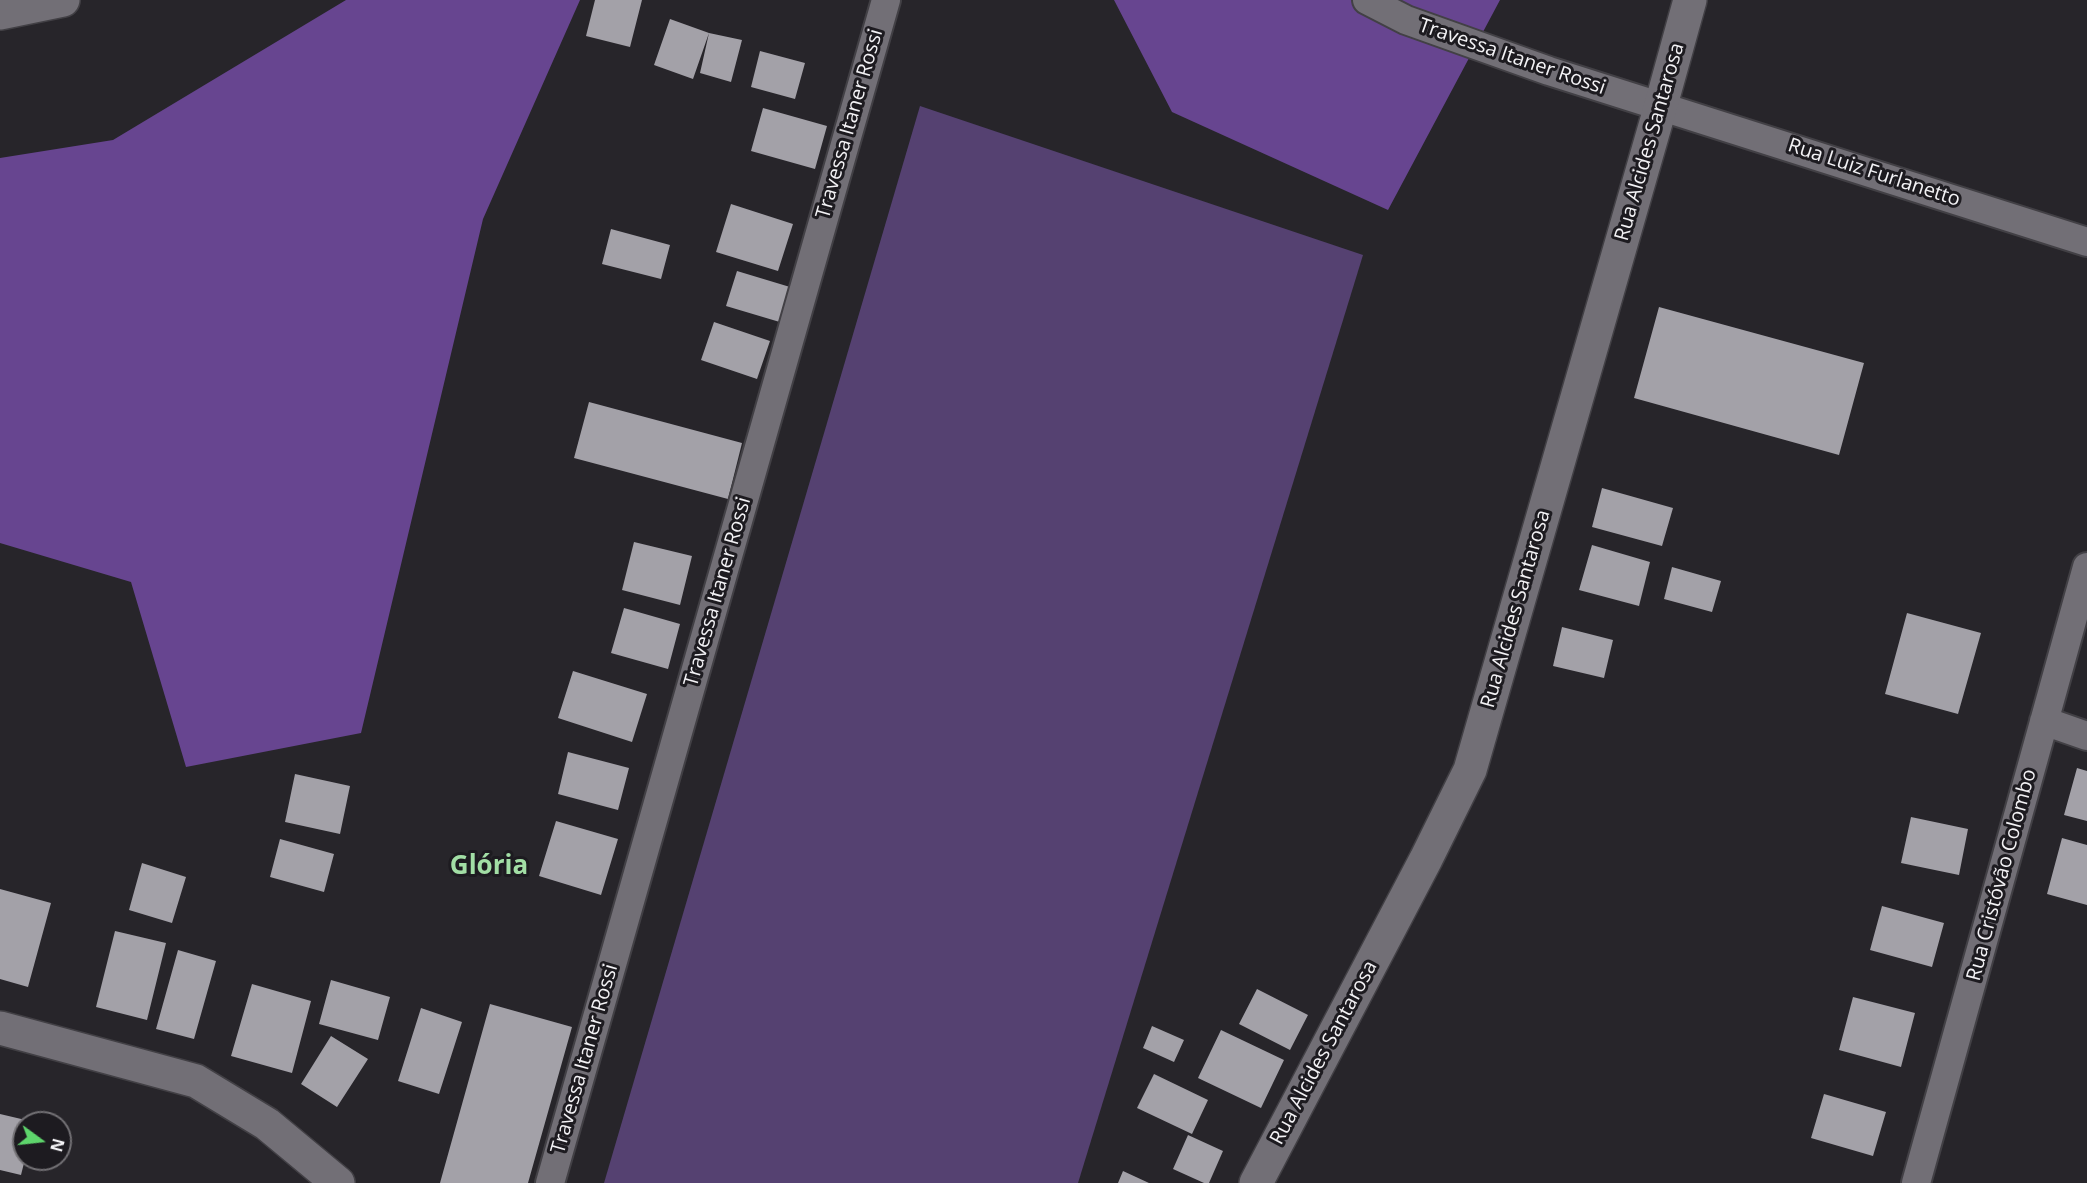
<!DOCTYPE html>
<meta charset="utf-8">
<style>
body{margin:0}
#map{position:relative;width:2087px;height:1183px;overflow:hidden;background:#27252a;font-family:"Open Sans",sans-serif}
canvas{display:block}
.north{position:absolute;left:12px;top:1111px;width:60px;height:60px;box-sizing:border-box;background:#1d1b20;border:2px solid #737175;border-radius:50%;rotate:105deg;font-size:16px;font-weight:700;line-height:24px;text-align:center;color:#f3f2f5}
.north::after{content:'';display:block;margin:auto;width:21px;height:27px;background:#5ed56c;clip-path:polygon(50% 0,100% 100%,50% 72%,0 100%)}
</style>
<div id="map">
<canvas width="2087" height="1183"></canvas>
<div class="north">N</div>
</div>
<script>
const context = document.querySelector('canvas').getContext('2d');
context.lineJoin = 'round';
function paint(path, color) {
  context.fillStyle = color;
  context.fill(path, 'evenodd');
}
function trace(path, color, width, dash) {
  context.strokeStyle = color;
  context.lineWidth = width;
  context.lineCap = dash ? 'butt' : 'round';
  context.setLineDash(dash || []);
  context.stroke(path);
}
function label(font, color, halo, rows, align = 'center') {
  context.font = font + ' "Open Sans",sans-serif';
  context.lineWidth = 6;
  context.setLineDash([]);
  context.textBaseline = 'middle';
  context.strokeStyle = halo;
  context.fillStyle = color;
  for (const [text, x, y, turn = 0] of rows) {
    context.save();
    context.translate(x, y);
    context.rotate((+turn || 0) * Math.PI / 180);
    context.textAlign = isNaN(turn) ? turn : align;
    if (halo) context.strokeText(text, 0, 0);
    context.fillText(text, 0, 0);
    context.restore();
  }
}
const green = new Path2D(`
 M920,106L1363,255L1078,1183H604Z`);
const forest = new Path2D(`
 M346,0H580L483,219L361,733L186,767L131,582L0,543V158L113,140Z
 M1114,0H1500L1388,210L1172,112Z`);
const building = new Path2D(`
 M595,0H642L630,47L586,36Z
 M670,19L709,33L693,79L654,65Z
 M709,33L742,40L731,82L700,73Z
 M760,51L805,63L795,99L751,87Z
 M763,108L827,126L815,169L751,151Z
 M731,204L793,224L778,271L716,252Z
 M611,229L670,245L661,279L602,264Z
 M737,271L790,287L783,323L726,306Z
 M1659,307L1864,363L1839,455L1634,398Z
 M714,322L770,341L757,379L701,360Z
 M589,402L742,443L728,499L574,458Z
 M1602,488L1673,508L1662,546L1592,527Z
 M634,542L692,556L680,605L622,590Z
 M1592,545L1650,562L1639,606L1579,590Z
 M1672,567L1721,581L1712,612L1664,599Z
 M624,608L680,624L668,669L611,653Z
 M1907,613L1981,633L1958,714L1885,694Z
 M1562,627L1613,640L1604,678L1553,666Z
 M573,671L647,694L632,742L558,718Z
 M568,752L629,768L618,810L558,794Z
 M2077,768L2087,771V821L2064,815Z
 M295,774L350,786L340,834L285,822Z
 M1911,817L1968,829L1959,875L1901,863Z
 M556,821L618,839L601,895L539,876Z
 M2062,838L2087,845V905L2047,894Z
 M280,839L334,854L324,892L270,877Z
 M142,863L186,877L172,923L129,910Z
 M0,889L51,903L28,987L0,979Z
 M1882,906L1944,923L1932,967L1870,950Z
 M115,931L166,943L147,1020L96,1007Z
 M178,950L216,961L194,1039L156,1029Z
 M331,980L390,997L378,1040L319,1024Z
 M252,984L311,1001L292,1073L231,1056Z
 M1257,989L1308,1015L1290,1050L1239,1024Z
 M1853,997L1915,1013L1901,1067L1839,1050Z
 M490,1004L572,1027L528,1183H440Z
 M421,1008L462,1022L439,1094L398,1081Z
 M1152,1026L1184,1040L1174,1062L1143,1048Z
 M1221,1030L1284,1060L1261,1108L1198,1078Z
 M331,1036L368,1059L337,1107L301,1084Z
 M1154,1074L1208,1100L1192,1134L1137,1108Z
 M1824,1094L1886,1112L1873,1156L1811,1138Z
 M0,1114L34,1122L24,1123L25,1159L21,1175L0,1170Z
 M1188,1135L1223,1151L1209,1183H1204L1173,1169Z
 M1123,1171L1149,1183H1118Z`);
const minor = new Path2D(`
 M1367,0L1406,20L1549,71L2087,242
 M2044,721L2087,736
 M550,1183L886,0
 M1916,1183L2087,567`);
const tertiary = new Path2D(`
 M1256,1183L1426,859L1470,770L1661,105L1690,0`);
const secondary = new Path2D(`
 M0,13L63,0
 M0,1028L196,1081L267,1124L338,1183`);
const streetNames = [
 ["Travessa Itaner Rossi",1512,57,19],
 ["Travessa Itaner Rossi",850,124,-74],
 ["Rua Alcides Santarosa",1650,142,-74],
 ["Rua Luiz Furlanetto",1874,173,18],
 ["Travessa Itaner Rossi",718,592,-74],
 ["Rua Alcides Santarosa",1516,609,-74],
 ["Rua Cristóvão Colombo",2002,875,-75],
 ["Rua Alcides Santarosa",1324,1053,-62],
 ["Travessa Itaner Rossi",585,1059,-74]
];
const districtNames = [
 ["Glória",489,867]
];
paint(green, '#554171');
paint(forest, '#674590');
paint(building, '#a3a1a8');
trace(minor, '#424045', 32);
trace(tertiary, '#424045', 36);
trace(secondary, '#424045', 36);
trace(minor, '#726f76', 28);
trace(tertiary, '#726f76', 33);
trace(secondary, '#726f76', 33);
label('20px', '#f3f2f5', '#1d1b20', streetNames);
label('bold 26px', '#a2dea5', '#1d1b20', districtNames);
</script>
